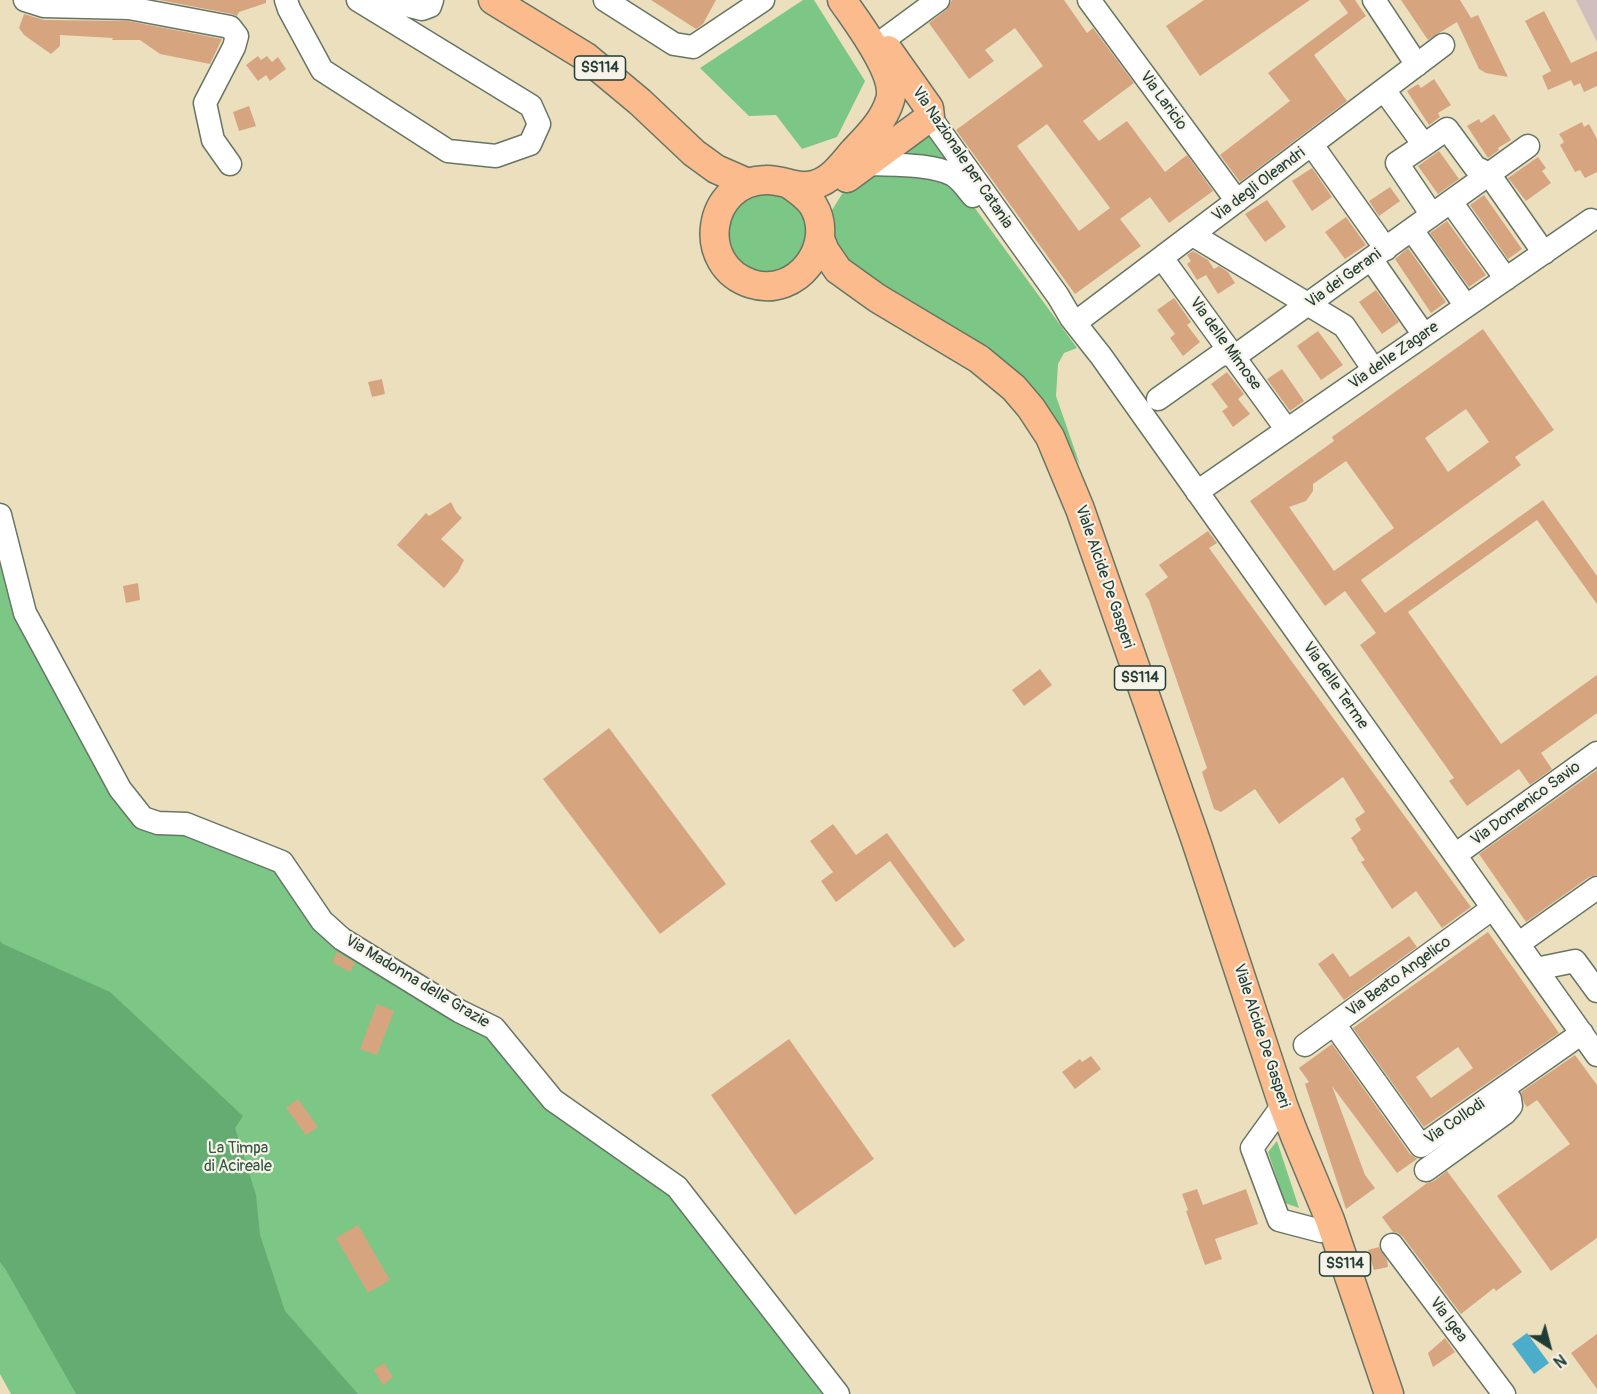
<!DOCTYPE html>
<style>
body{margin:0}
#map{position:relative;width:1597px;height:1394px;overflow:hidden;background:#ebdfbe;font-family:Pangolin,sans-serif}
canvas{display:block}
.north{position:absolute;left:1519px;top:1316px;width:60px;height:60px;-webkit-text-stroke:4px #f7f3e8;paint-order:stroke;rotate:144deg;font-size:16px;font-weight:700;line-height:24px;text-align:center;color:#1f3d34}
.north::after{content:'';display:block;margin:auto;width:21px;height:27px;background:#1f3d34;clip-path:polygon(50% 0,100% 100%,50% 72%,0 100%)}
</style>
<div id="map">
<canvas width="1597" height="1394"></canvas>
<div class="north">N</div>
</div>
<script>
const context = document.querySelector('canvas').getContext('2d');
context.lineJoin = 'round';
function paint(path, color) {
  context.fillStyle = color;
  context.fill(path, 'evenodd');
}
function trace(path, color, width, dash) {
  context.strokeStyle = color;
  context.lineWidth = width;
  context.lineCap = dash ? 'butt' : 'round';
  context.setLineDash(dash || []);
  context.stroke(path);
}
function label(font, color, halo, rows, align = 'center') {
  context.font = font + ' Pangolin,sans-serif';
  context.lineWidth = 4.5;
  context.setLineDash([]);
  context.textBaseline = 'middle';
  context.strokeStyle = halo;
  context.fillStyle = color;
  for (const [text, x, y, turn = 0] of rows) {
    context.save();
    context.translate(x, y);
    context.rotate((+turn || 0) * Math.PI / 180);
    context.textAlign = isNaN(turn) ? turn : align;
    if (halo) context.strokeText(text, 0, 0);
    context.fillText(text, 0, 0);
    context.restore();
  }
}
const industrial = new Path2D(`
 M1576,0H1597V42Z`);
const green = new Path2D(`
 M803,0H814L865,81L837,137L802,149L776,115L749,116L700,68Z
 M926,127L954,165L886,157Z
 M871,173L942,178L969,200L1077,348L1064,353L1058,364L1056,396L1080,465L1058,427L842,265L829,228L832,210L844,191Z
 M751,190L794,198L810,224L805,254L768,278L730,261L722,221Z
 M0,549L117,791L198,836L277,869L317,928L491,1033L671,1190L821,1383L818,1388L823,1394H11L0,1374Z
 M1277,1141L1299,1208L1285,1203L1268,1152Z`);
const forest = new Path2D(`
 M0,941L3,944L110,992L243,1116L235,1128L256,1195L260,1235L285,1311L358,1394H76L6,1270L0,1262Z`);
const water = new Path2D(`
 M1527,1333L1549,1363L1534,1374L1512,1344Z`);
const building = new Path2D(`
 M159,0H266V3L239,12L237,16L232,14Z
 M651,0H716L703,24L696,29Z
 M952,0H1064L1087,33L1093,28L1134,83L1083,121L1099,141L1127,121L1165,172L1187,155L1213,191L1169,223L1150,197L1120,219L1141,246L1075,294L956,130L1043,66L1015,28L985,50L994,61L969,79L929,23L946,10ZM1047,124L1110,208L1079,231L1017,146Z
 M1204,0H1310L1200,76L1166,26Z
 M1339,0H1355L1366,16L1314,55L1347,101L1240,182L1220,155L1290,101L1268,73L1348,13Z
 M1401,0H1460L1471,18L1478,15L1508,77L1486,73L1479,69L1457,22L1428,40Z
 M1544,11L1571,63L1597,51V86L1584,92L1580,83L1574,86L1571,80L1548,90L1542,76L1551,71L1525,21Z
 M24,14L44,20L128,21L222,39L210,64L160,54L140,40H112L113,38L60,35V46L51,54L24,35L19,28Z
 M258,56L261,60L267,56L272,62L278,57L286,69L270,81L266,75L258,81L246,65Z
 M1434,79L1451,105L1438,113L1440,117L1429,125L1407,91L1418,84L1421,88Z
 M249,106L256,126L239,131L233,112Z
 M1494,114L1511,140L1498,148L1499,150L1488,158L1467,126L1479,119L1481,123Z
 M1582,122L1584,127L1589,124L1597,139V172L1585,178L1580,170L1575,172L1560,145L1564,142L1559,134Z
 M1439,151L1459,179L1438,194L1418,166Z
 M1538,157L1546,168L1542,171L1551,183L1526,201L1508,178Z
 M1312,168L1332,197L1312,211L1292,181Z
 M1390,187L1400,201L1379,216L1369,201Z
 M1484,195L1522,249L1508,259L1470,205Z
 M1267,200L1286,227L1265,242L1245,214Z
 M1346,217L1366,245L1345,259L1325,232Z
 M1447,221L1486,275L1469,287L1430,233Z
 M1408,248L1446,302L1431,313L1395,259Z
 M1193,251L1208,260L1214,269L1219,266L1228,272L1235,283L1218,294L1206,275L1197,280L1187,264L1191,261L1187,255Z
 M1376,290L1399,322L1382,334L1359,302Z
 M1174,298L1191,322L1187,325L1200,342L1183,356L1170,338L1175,334L1157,310Z
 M1483,329L1554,430L1515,457L1521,465L1361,580L1385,613L1543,500L1597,576V604L1537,520L1408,612L1501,744L1597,675V713L1541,753L1552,769L1530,785L1519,769L1467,806L1449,781L1454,778L1360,645L1376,633L1345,591L1325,606L1250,501L1334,441L1332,437ZM1466,409L1489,442L1448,472L1425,438ZM1346,461L1394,528L1334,571L1289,507L1306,501L1313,491V484Z
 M1318,331L1343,365L1321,380L1297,346Z
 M1282,369L1304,401L1290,411L1267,379Z
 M1227,372L1244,394L1238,399L1250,414L1233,427L1222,411L1228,407L1211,384Z
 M382,379L385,394L372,397L368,382Z
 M451,502L456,512L462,518L441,539L464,560L458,572L444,588L397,545L426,513L429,516Z
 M1208,531L1217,543L1209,548L1471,907L1442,928L1416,891L1392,909L1361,862L1365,860L1357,849H1358L1351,838L1361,830L1355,819L1365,812L1343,777L1279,824L1255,789L1221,812L1214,809L1202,772L1207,768L1149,600L1145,594L1168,577L1159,565Z
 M138,583L140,600L126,603L123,586Z
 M1040,669L1052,685L1024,706L1012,690Z
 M609,728L726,884L660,934L543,779Z
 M1597,770V875L1589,877L1526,922L1479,854Z
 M833,824L856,855L887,833L965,940L954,948L890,861L836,902L821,881L833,872L810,841Z
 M1488,932L1559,1033L1424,1127L1353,1028ZM1458,1047L1473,1068L1431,1098L1416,1077Z
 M1409,936L1417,947L1344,1000L1318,964L1333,953L1350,977Z
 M337,952L355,963L350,972L332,962Z
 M377,1004L394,1011L377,1055L360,1049Z
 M789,1039L874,1159L795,1215L711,1095Z
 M1332,1044L1410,1154L1417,1159L1397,1173L1332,1086L1365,1175L1375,1188L1346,1209L1305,1084L1309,1082L1299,1068Z
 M1575,1055L1597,1085V1238L1551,1271L1497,1196L1570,1144L1537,1100L1527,1107L1524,1103L1521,1092Z
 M1091,1056L1101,1069L1075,1089L1062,1072L1080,1059L1082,1062Z
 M298,1099L318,1127L306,1135L286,1108Z
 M1447,1171L1522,1272L1496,1291L1494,1288L1461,1314L1403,1237L1398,1233L1393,1232L1382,1217L1427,1183L1434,1181Z
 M1197,1189L1203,1205L1246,1189L1258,1224L1215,1239L1222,1259L1205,1265L1186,1211L1188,1210L1182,1194Z
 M358,1225L390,1280L368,1293L336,1238Z
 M1379,1247L1387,1260L1388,1267L1374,1270L1368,1250Z
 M1597,1334V1389L1571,1353Z
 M1445,1338L1455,1352L1433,1367L1428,1353Z
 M384,1363L393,1377L383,1385L374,1370Z`);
const minor = new Path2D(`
 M25,0L44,6L129,8L230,27L237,36L234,47L205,103L213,140L230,164
 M286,0L289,9L322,70L448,151L496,156L530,144L539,124L531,106L358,0
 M387,0L422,9L430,6L432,0
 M605,0L674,44L693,47L763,0
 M1089,0L1237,201
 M1374,0L1417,65
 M874,47L938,0
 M1384,90L1424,145L1447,129L1475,167L1489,174L1544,253
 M930,117L1058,296L1071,318L1101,356L1597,1055
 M1312,145L1386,249
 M1424,145L1397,163L1432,215
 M864,165L873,164C895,165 934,164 953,175C961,180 967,189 973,196
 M1451,202L1506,279
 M1412,230L1466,306
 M1193,235L1344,326L1374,370
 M1162,258L1287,430
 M1371,259L1424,335
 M1075,323L1443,45
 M1158,399L1223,353L1234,357L1528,146
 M1197,492L1591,220
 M0,515L25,613L120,789L143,818L158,823L186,824L282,862L322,921L342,939L459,1011L494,1028L553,1100L677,1187L838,1394
 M1455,855L1597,753
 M1518,944L1597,888
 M1536,969L1575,961L1597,991
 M1334,1024L1421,1146L1582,1033
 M1305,1045L1493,908
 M1283,1105L1252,1148L1279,1220L1321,1231
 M1426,1170L1505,1113L1511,1106L1510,1099L1502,1089
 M1392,1245L1504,1394`);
const major = new Path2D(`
 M493,0L586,57L640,102L694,153L716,169L748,183
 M888,50L929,108L930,117
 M847,178L930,117
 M789,184C798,190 807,196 813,205C837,245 797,298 752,284C694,266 707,181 766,180C780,179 793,187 807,186C829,184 840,167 853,152C867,137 884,121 890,100C898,74 857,22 842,0
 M820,239L825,251L838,270L877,298L979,359L1014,388L1031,408L1050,437L1080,509L1196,841L1283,1105L1295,1136L1330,1220L1389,1394`);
const shields = [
 [600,68,51],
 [1140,678,51],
 [1345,1264,51]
];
const shieldNames = [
 ["SS114",600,68],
 ["SS114",1140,678],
 ["SS114",1345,1264]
];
const streetNames = [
 ["Via Laricio",1163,101,54],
 ["Via Nazionale per Catania",962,158,56],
 ["Via degli Oleandri",1259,185,-37],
 ["Via dei Gerani",1344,279,-36],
 ["Via delle Mimose",1225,344,54],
 ["Via delle Zagare",1394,356,-35],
 ["Viale Alcide De Gasperi",1104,577,71],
 ["Via delle Terme",1335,686,55],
 ["Via Domenico Savio",1526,804,-36],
 ["Via Beato Angelico",1399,977,-36],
 ["Via Madonna delle Grazie",417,982,31],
 ["Viale Alcide De Gasperi",1261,1036,72],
 ["Via Collodi",1455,1122,-34],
 ["Via Igea",1448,1320,53]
];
const parkNames = [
 ["La Timpa",238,1149],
 ["di Acireale",238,1167]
];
paint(industrial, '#d1bfbd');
paint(green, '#7cc785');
paint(forest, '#65ac72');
paint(water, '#4cadcb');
paint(building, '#d6a580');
trace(minor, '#667664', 25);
trace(major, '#667664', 31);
trace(minor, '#fff', 22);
trace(major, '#fbbb8c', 28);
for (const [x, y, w] of shields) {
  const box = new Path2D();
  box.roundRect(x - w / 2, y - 12, w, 24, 4.5);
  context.fillStyle = '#f7f3e8';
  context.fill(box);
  trace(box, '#1f3d34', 1.5);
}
label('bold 15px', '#1f3d34', null, shieldNames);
label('16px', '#1f3d34', '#f7f3e8', streetNames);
label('16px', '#325944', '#f7f3e8', parkNames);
</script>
